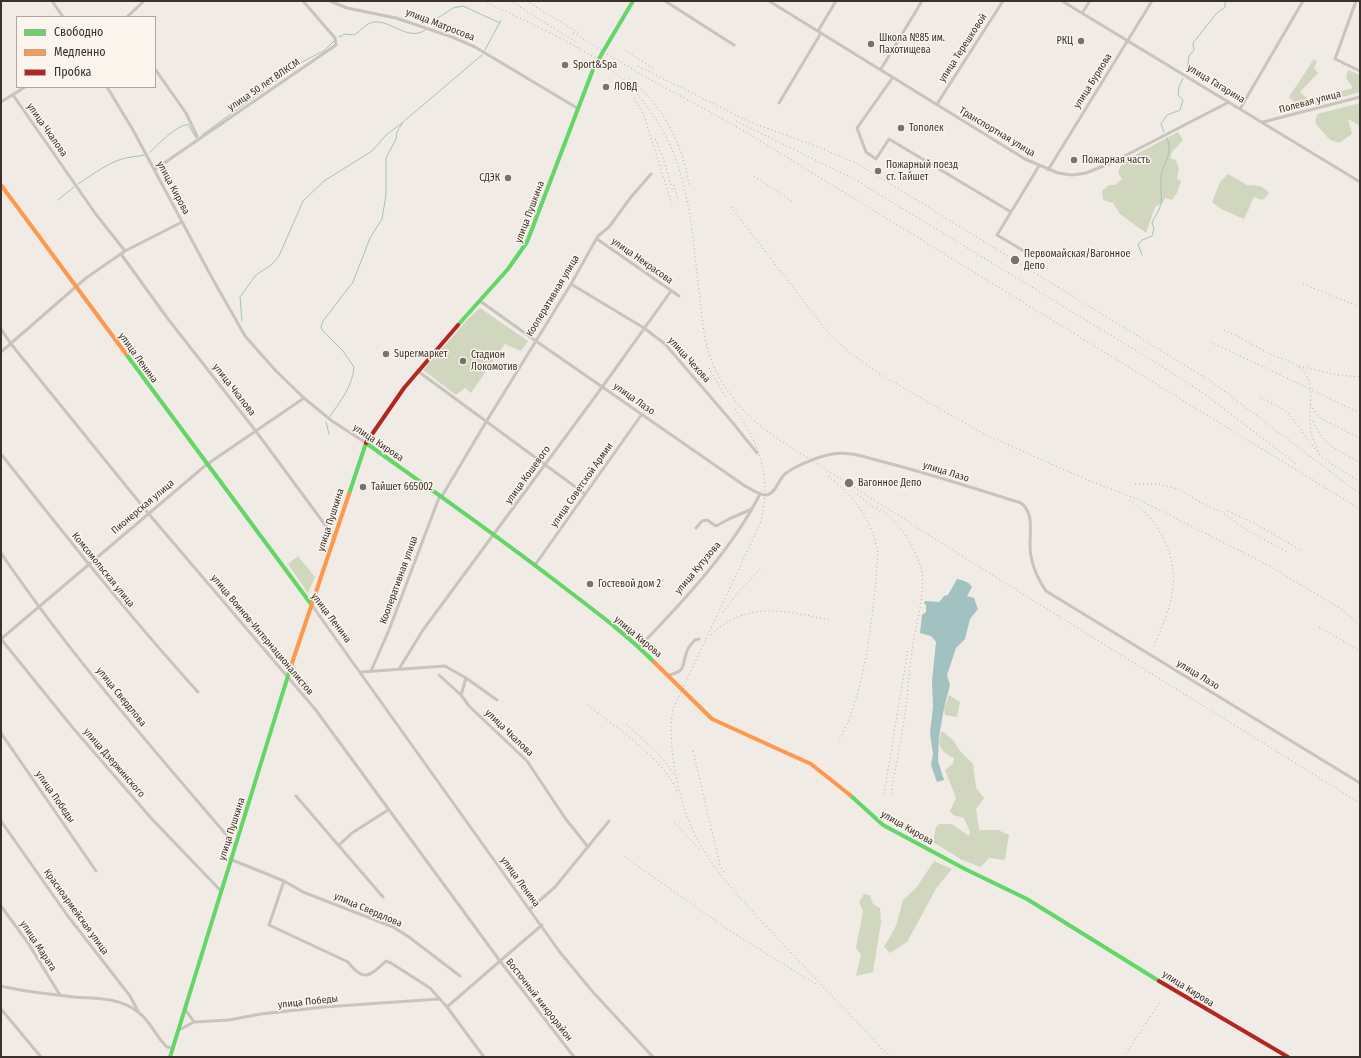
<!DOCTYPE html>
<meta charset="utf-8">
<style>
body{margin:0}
#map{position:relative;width:1361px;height:1058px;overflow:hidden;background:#f0ebe5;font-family:"Fira Sans Condensed",sans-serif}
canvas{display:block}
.frame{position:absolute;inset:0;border:2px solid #3b302b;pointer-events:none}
.legend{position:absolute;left:16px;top:16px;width:140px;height:72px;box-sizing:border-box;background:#fbf5ee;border:1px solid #aea6a0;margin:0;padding:5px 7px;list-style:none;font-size:12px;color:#3b302b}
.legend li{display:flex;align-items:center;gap:8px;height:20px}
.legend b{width:20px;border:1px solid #aea6a0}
</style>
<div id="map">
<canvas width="1361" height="1058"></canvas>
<div class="frame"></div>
<ul class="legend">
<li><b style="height:5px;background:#63d668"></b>Свободно</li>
<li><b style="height:5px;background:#ff974d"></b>Медленно</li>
<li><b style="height:5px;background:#b3261e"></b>Пробка</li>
</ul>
</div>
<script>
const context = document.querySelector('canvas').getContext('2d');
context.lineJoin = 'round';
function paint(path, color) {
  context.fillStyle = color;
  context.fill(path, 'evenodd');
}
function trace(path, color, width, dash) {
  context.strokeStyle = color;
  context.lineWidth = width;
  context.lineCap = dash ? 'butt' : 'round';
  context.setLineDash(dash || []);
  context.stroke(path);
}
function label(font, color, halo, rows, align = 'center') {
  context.font = font + ' "Fira Sans Condensed",sans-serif';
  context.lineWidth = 3;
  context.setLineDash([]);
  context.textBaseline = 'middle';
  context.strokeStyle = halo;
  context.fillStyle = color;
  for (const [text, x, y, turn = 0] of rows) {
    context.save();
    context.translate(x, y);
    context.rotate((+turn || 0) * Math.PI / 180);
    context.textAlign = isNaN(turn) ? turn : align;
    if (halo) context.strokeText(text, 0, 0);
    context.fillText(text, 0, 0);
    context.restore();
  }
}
const green = new Path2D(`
 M1314,59L1317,62L1314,68L1318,73L1300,92L1309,100L1311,106L1301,108L1289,97Z
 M1348,70L1360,75V92L1315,105L1314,99L1353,88L1346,78Z
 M1360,103V126L1348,119L1352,134L1339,143L1330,140L1315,123L1317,114Z
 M1178,132L1183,140L1172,152L1170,158L1176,160L1179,169L1177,179L1181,181L1177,193L1172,200L1165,198L1163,203L1155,207L1146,233L1120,214L1113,203L1103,200L1102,191L1109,185H1115L1122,179L1118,173L1122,162Z
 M1228,174L1247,185L1260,186L1268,191L1269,194L1262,200L1254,197L1244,219L1221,209L1212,202L1220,182Z
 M480,308L528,341L521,351L505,344L471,393L465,388L456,395L423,370L469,318Z
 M298,556L315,577L308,593L288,564Z
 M949,695L960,702L957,717L945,715L944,709Z
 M942,731L953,740L960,751L973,764L976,788L984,798L976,809L979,830H998L1009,835L1005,860L989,858L981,867L962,860L933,842L936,827L939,824H952L969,836L970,832L964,818L953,815L950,811L956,798L945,770L953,764L954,758C942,753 935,744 942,731Z
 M934,861L952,869L937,887L907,942L890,953L884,947L896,926L903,900L917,887Z
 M864,894L870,895L873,904L880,908L881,923L873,972L856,976L861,955L856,948L863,911L859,902Z`);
const water = new Path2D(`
 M957,579C963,580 969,582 972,587L967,596L974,598L978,609L970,619L965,639L956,648L947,675L950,685L944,708L939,737L938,761L944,780L937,782L931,765L933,754L930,733L933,707L932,681L936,642L931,636L920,633L922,615L926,612V605L924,603L925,601L939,602L944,596L948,595Z`);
const stream = new Path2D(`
 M429,24L453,8L463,6L500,23
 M339,37L345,34L353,35C361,32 365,23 374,22C391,20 409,42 425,30
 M485,50L501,20
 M1187,70L1189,56L1194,50L1193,43L1216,14L1225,7V1
 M1164,132L1161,124L1167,115L1180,110L1183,100L1178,95L1179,87L1183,78
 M202,135L302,62L325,50L334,41
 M150,152C161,142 173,128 188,124L196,138H198
 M78,184C92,175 106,164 122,159C128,157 136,157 144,155
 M58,200L74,187
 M1142,255L1138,244L1142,240L1152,236L1154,228L1152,223C1154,217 1158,213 1160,207C1163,198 1160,189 1161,179C1162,162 1174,157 1167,138
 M242,321L240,297L256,275L271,265L279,256L303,201L324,181L372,151L386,135L402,123
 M330,416C340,402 353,385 354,367L343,351L323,331L321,327L323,321L353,282L370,238L382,219L386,195V158L396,139L397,132L403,122L482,55
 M326,422L329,434`);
const street = new Path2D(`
 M52,1L63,17
 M330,1L347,8L396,18L452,37L475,47L577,108
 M665,1L734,45
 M769,1L1025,159L1058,173L1072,175L1086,173L1111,163L1229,102
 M1062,1L1360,182
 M1356,1L1335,59L1360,71
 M1082,13L1090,1
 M127,17L144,1
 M818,31L836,1
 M155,69L186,113L197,136
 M881,69L922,1
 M893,77L857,128L866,152L876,159L889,139L1011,212L1039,166
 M107,87L133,130L211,276L245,336L276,371L304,398L332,421L366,443
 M13,95L95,213L125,251
 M1,102L25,87
 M779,103L821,33
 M937,104L1003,1
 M1240,109L1303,1
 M1263,122L1360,97
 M154,170L336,45L335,38L303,1
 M1048,170L1152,1
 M1011,212L997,235L1024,251
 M597,239L679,296
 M121,254L168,319L255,430L334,537
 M571,284L644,328L665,344L733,423L757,453
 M480,301L536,341L745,486C751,489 761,496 767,495C775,493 778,482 783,476C791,467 820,456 832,454C848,451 865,457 880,461C927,473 974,488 1021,503C1037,515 1027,539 1031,556C1033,568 1039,581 1046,591L1360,783
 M1,329L11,344L148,513L315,709L500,961L542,925
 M1,352L86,278L125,251L182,222
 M419,372L585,494
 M1,454C65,535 129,616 198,692
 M442,496L486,422L571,284L598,236L609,227L631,197L651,174
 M696,528L702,521L707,520L716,526L729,519L752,509
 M1,553C71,656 154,750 235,845
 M535,565L642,414
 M311,604L559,951L592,991L653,1057
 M639,647C682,603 733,548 760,494
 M399,669L423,630L603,386L671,291
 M371,671L389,630L440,495
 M361,672L445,666L466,678L497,700
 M439,675L461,695L469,706L527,761L565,818L588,847
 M669,675C685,671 682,668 686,654C687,649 691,644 695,640L699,639
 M461,695L466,678
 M1,733L96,871
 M296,796L383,897
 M1,821L67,915L130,996L138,1011
 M339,845L352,833L388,810
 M230,859L284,881L303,892L393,927L409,937L460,976
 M284,881L269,925L348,962C363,982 370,977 386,961L391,963L430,988L447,1007
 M221,891L151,818L73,728L1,639L206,465L304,398
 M1,906L28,943L60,995
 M530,909L555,887L609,821
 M1,986C25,992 50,994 74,997C97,999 119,997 138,1012C151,1021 155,1036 167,1047L173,1048
 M1,1009L41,1057
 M185,1009L194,1022L229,1020L261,1014L324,1007L439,999
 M179,1030L194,1022
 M484,1057L447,1007L500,961L574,1057`);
const fast = new Path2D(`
 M458,325L508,269L527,242L594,67L633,1
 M126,354L311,604
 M349,494L366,443C429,488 492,532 553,579C588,606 623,631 654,662
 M850,795L883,825L965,869L1027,899L1159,981
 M170,1057L291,666`);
const slow = new Path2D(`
 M1,185L126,354
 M654,662L712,719L811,764L850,795
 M291,666L349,494`);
const jam = new Path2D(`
 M366,443L404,388L458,325
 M1159,981L1288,1057`);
const rail = new Path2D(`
 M484,1C534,26 600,51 636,93C689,153 690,216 699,291C702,315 703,339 712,362C725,395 750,420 778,439L981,568L1360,803
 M510,1L576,42
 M526,1L579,33
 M573,33L637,72L744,131L1360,509
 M625,50L654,69
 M638,66L750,122L826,150L858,164L1212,382L1360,494
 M629,78C662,105 683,143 689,185
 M634,98L644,116L672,204
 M736,121L854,179L1163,367L1206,395L1296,464
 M655,139L663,157L673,192
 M754,176L793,202
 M674,185L678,199
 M731,207L829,334L850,353L881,375L982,433L1085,479L1137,499L1268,565L1343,610L1360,625
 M1303,284L1360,307
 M1224,330C1239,336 1253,345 1268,353C1281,360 1299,361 1307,376C1314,389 1309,410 1310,425C1311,437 1316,446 1321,457
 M1211,342L1360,413
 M1299,366L1338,375L1360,377
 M709,368L727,399
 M1260,398L1278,406L1289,414L1321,457L1360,482
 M1310,405L1321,419L1360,438
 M735,409C761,446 772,479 760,524L673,709C666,746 680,809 698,841C720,879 752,911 781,942C815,978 849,1014 883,1050L892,1057
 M1313,421C1322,443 1339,452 1360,462
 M828,476C856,499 871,517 878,553C874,608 866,693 839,740
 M1135,484H1159L1178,489L1205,505L1222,512L1242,527L1288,553
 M857,494L881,513
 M1129,500C1159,518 1179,559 1172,593C1169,612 1161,629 1154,646
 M877,507C899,521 917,548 922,573C925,597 916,622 913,645C910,662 909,679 907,697C904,729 896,762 891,795
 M1228,511L1256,524L1302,551
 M723,612L737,594L762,567
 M1319,627L1360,651
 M711,635C747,600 786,611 830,620
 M588,705C615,727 666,760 677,792
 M626,724L660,755L674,774
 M693,751L720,865L724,872
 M884,794L908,650
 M674,822L699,849
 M625,857L733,933L816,984
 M1124,1057L1160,1002`);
const markers = [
 [1081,41,4,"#7a716c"],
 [871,44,4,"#7a716c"],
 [565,65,4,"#7a716c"],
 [606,87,4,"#7a716c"],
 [901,128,4,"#7a716c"],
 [1074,160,4,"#7a716c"],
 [878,171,4,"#7a716c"],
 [508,178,4,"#7a716c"],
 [1015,260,5,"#7a716c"],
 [386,354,4,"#7a716c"],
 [463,361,4,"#7a716c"],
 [849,483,5,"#7a716c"],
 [363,487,4,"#7a716c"],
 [590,584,4,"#7a716c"]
];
const streetNames = [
 ["улица Матросова",440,25,21],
 ["улица Терешковой",963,48,-57],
 ["улица Бурлова",1093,81,-58],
 ["улица Гагарина",1216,84,31],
 ["улица 50 лет ВЛКСМ",264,85,-34],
 ["Полевая улица",1310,102,-15],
 ["улица Чкалова",47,130,55],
 ["Транспортная улица",997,132,31],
 ["улица Кирова",173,188,62],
 ["улица Пушкина",530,212,-69],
 ["улица Некрасова",642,261,35],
 ["Кооперативная улица",553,296,-59],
 ["улица Ленина",138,358,54],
 ["улица Чехова",689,360,48],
 ["улица Чкалова",234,390,52],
 ["улица Лазо",634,399,35],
 ["улица Кирова",378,443,34],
 ["улица Лазо",946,472,17],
 ["улица Кошевого",528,475,-54],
 ["улица Советской Армии",582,485,-55],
 ["Пионерская улица",143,507,-40],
 ["улица Пушкина",331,520,-72],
 ["улица Кутузова",698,568,-50],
 ["Комсомольская улица",103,570,51],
 ["Кооперативная улица",399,580,-70],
 ["улица Ленина",331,618,53],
 ["улица Воинов-Интернационалистов",262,635,50],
 ["улица Кирова",638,637,40],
 ["улица Лазо",1198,675,31],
 ["улица Свердлова",121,697,51],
 ["улица Чкалова",509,733,44],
 ["улица Дзержинского",114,763,49],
 ["улица Победы",55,797,55],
 ["улица Кирова",907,828,30],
 ["улица Пушкина",232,829,-72],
 ["улица Ленина",520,882,54],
 ["улица Свердлова",368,910,23],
 ["Красноармейская улица",76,912,54],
 ["улица Марата",38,946,57],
 ["улица Кирова",1188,989,32],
 ["Восточный микрорайон",539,1000,52],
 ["улица Победы",308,1002,-6]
];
const poiNames = [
 ["Школа №85 им.",879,38],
 ["Пахотищева",879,50],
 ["РКЦ",1073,41,"right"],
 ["Sport&Spa",573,65],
 ["ЛОВД",614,87],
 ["Тополек",909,128],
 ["Пожарная часть",1082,160],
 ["Пожарный поезд",886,165],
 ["ст. Тайшет",886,177],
 ["СДЭК",500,178,"right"],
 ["Первомайская/Вагонное",1024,254],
 ["Депо",1024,266],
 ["Superмаркет",394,354],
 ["Стадион",471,355],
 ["Локомотив",471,367],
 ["Вагонное Депо",858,483],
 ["Тайшет 665002",371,487],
 ["Гостевой дом 2",598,584]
];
paint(green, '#d1d6bf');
paint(water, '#a1c2c1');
trace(stream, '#a1c2c1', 1);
trace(street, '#c9c3be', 3);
trace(fast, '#63d668', 4);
trace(slow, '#ff974d', 4);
trace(jam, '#b3261e', 4);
trace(rail, '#b1aca8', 1, [1, 3]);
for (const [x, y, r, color] of markers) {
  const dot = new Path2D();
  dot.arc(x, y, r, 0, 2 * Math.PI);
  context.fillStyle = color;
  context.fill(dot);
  trace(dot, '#fbf5ee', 1.5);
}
label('10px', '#3b302b', '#fbf5ee', streetNames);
label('10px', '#3b302b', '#fbf5ee', poiNames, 'left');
</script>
